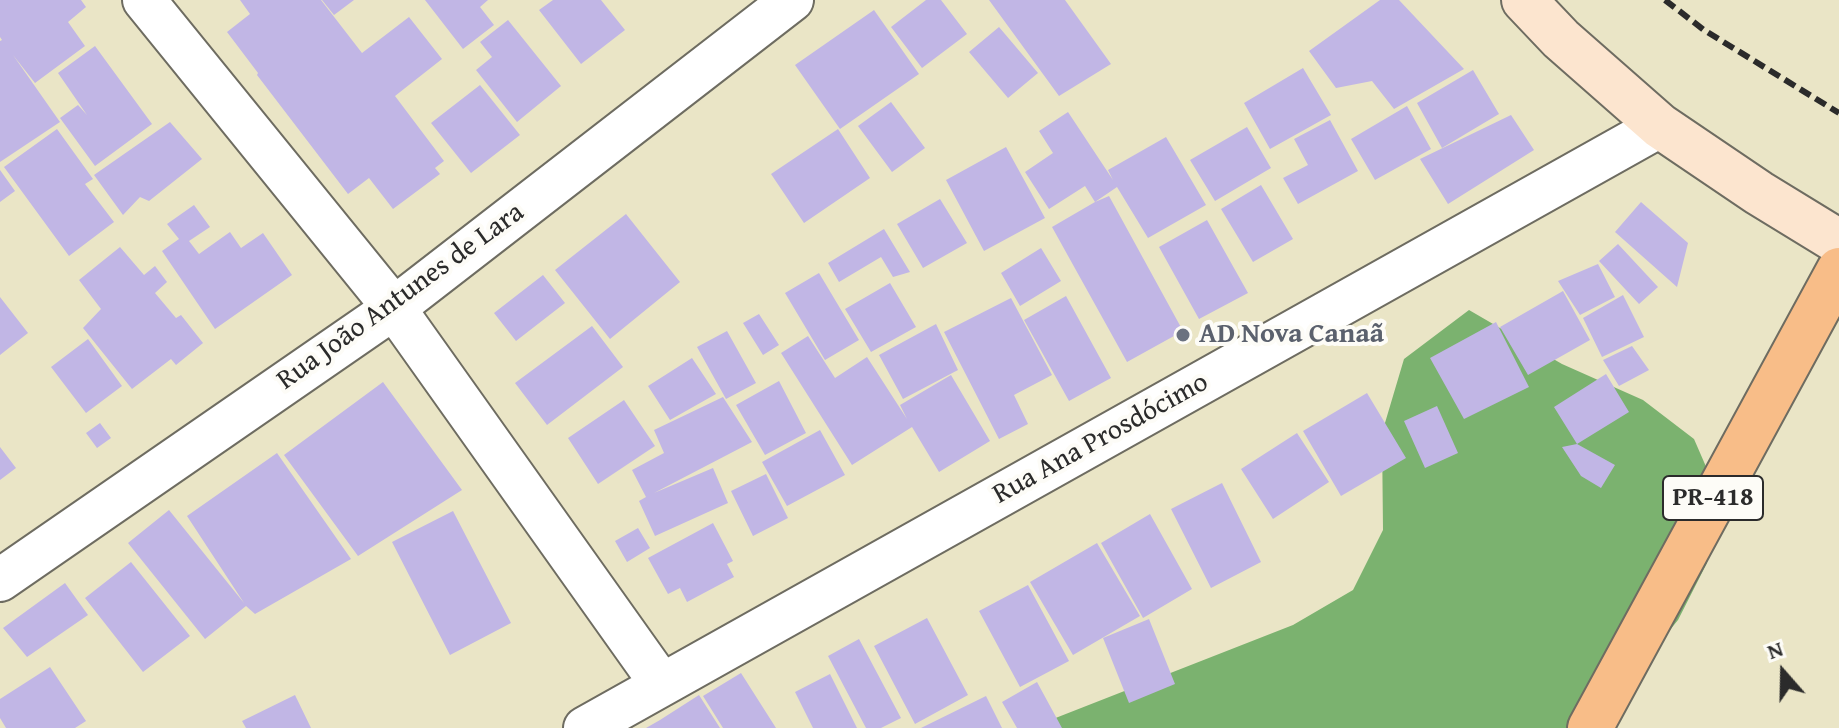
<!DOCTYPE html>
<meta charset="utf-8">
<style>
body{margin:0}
#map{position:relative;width:1839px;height:728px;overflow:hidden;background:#eae5c6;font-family:"Gentium Book Plus",serif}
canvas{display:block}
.north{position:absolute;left:1743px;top:632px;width:80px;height:80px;-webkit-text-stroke:6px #fdfcf7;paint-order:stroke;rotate:340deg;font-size:22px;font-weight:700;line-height:32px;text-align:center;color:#2b2b2b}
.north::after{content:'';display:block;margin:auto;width:28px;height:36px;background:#2b2b2b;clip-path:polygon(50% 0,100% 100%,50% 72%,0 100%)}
</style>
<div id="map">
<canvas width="1839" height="728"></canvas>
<div class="north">N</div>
</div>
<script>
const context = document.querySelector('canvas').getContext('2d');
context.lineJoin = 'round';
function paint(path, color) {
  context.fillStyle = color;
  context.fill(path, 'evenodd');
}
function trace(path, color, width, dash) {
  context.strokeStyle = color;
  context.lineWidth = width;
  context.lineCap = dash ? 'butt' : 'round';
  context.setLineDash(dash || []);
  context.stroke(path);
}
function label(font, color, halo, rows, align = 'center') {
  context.font = font + ' "Gentium Book Plus",serif';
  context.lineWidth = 8;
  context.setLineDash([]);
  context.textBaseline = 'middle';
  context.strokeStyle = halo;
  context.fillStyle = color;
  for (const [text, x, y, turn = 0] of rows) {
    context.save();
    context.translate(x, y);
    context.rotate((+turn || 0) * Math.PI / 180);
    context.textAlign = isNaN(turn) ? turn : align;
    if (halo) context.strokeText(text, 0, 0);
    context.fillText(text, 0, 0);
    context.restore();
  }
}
const forest = new Path2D(`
 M1469,310L1562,364L1643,400L1694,439L1714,485L1707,563L1678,620L1637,671L1584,728H1030L1293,625L1353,590L1383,530L1382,433L1404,359Z`);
const building = new Path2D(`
 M0,0H81L86,7L68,22L85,46L35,83L13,55L60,122L0,162V41L2,40L0,37Z
 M240,0H321L362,53L409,17L442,59L395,96L444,161L435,168L440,174L393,209L369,178L348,194L257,75L258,73L227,32L250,14Z
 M322,0H354L334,15Z
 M425,0H488L480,7L494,25L463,49Z
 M553,0H601L625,30L581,64L539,10Z
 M926,0H941L967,34L922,68L891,27Z
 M989,0H1065L1111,64L1059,96Z
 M1380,0H1399L1464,69L1394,109L1372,81L1336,88L1309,51Z
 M874,10L919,74L840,129L795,65Z
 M508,20L561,86L517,122L476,70L492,57L480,42Z
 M999,27L1038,73L1008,98L969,52Z
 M95,46L152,124L95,166L60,118L78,105L87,115L58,73Z
 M1303,68L1331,115L1270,149L1244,103Z
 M1473,70L1499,114L1442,148L1417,103Z
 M480,85L520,135L471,173L431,123Z
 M891,102L925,148L892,172L858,126Z
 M1407,106L1431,149L1375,180L1351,139Z
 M1068,112L1113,180L1108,170L1166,137L1206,205L1148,238L1117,187L1095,202L1085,186L1049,209L1025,172L1053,153L1039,131Z
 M1511,115L1534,150L1448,204L1420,159Z
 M1330,120L1358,171L1298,204L1283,178L1308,165L1294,139Z
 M170,122L202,159L149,201L140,197L123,215L94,175Z
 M1247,127L1271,168L1215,201L1190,160Z
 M57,129L93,179L85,184L114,222L69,256L4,167Z
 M838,129L870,178L804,223L771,174Z
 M1006,147L1045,218L984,251L946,180Z
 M0,170L15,191L0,202Z
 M1261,185L1293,239L1253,262L1221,209Z
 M1109,196L1183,331L1127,362L1052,227L1095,202Z
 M940,199L967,243L923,268L897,224Z
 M1641,202L1688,243L1677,287L1615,232Z
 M194,205L210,227L189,241L199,254L230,232L241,248L263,233L292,275L215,329L162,251L179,239L167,224Z
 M626,214L680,282L610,339L555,270Z
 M1207,220L1248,293L1199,319L1159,247Z
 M884,229L910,272L893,277L881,257L839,282L828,263Z
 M1618,244L1658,287L1639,304L1599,261Z
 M120,247L144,275L155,266L167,282L155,293L176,318L181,315L203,343L176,365L171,359L132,389L83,328L101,309L79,280Z
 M1041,248L1061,281L1020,306L1001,273Z
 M1598,264L1615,297L1580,315L1558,281Z
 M819,273L859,340L825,360L785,293Z
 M543,275L565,303L516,341L494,313Z
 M890,283L916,327L871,352L845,309Z
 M1563,291L1590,340L1528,375L1500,327Z
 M1623,295L1644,337L1602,357L1583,318Z
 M1066,296L1111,378L1069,401L1024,320Z
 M0,297L28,333L0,355Z
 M1011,298L1052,375L1014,395L1028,424L999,439L944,332Z
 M759,314L779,345L763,355L743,323Z
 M1496,322L1529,387L1464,419L1430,358Z
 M936,324L958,370L903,399L879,355Z
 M592,326L623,367L547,425L515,383Z
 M727,331L756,383L726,399L697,347Z
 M808,336L835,378L867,357L907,419L900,405L951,375L990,441L939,472L912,427L852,465L781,353Z
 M88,339L122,386L86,413L51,367Z
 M1632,346L1649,370L1619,386L1603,360Z
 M692,358L716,394L670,420L648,386Z
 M1606,374L1629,412L1577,444L1554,407Z
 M779,381L806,433L765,455L736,405Z
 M383,382L462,490L358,556L284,455Z
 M1367,393L1406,458L1341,496L1303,431Z
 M723,397L752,442L654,493L713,468L728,503L655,536L639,501L646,497L632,470L664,453L654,430Z
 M624,400L655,446L598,484L568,438Z
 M1437,406L1458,453L1425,468L1404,421Z
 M100,423L111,438L97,448L86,433Z
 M820,430L845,475L787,506L762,462Z
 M1297,433L1329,482L1273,519L1241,469Z
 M1577,444L1615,465L1601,488L1581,476L1562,447Z
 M0,447L16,468L0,480Z
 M277,453L351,559L255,614L246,606L205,639L128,543L169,510L244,603L187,516Z
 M766,474L788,518L753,536L731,491Z
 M1222,483L1261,562L1211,588L1171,509Z
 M453,511L511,623L450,655L392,542Z
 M1150,514L1192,589L1143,618L1101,543Z
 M713,523L733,561L727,564L734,577L687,602L680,588L668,594L648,558Z
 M638,528L650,548L627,562L615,541Z
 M1097,543L1140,616L1073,655L1030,582Z
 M131,562L190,636L143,672L85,598Z
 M65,583L88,615L27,657L3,628Z
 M1028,585L1069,661L1020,687L979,611Z
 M927,618L968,695L915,724L874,646Z
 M1149,619L1175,684L1129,703L1103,638Z
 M859,639L901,718L881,728H866L828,656Z
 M50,667L86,721L75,728H6L0,718V699Z
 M741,673L776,728H723L703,696Z
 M830,674L857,728H813L795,692Z
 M1037,682L1062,728H1017L1002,702Z
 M295,695L311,728H246L242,721Z
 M699,695L720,728H646L660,720Z
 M986,696L1002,728H921Z`);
const street = new Path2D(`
 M144,0L394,308L662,685
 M0,580L394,308L792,0
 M585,728L1660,126`);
const secondary = new Path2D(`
 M1524,0L1561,39L1660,126L1759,193L1839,242`);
const highway = new Path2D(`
 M1590,728L1839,270`);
const rail = new Path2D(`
 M1665,0L1704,30L1839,113`);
const markers = [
 [1183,335,8,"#6b7280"]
];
const shields = [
 [1713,498,100]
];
const shieldNames = [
 ["PR-418",1713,498]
];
const streetNames = [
 ["Rua João Antunes de Lara",401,297,-36],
 ["Rua Ana Prosdócimo",1101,439,-29]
];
const worshipNames = [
 ["AD Nova Canaã",1199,335]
];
paint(forest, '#7bb26f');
paint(building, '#c1b6e5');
trace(street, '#6e6c61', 46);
trace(secondary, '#6e6c61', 48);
trace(highway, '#6e6c61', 48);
trace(street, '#fff', 42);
trace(secondary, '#fce5cf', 44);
trace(highway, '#f8bd88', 44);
trace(rail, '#2b2b2b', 6, [12, 6]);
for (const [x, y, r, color] of markers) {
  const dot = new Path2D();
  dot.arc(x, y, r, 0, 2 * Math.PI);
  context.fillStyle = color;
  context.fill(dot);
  trace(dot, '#fdfcf7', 3);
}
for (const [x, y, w] of shields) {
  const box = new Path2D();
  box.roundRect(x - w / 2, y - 22, w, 44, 6);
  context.fillStyle = '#fdfcf7';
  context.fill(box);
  trace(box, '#2b2b2b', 2);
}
label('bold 26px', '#2b2b2b', null, shieldNames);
label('28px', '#2b2b2b', '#fdfcf7', streetNames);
label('bold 28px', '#5b616d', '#fdfcf7', worshipNames, 'left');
</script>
